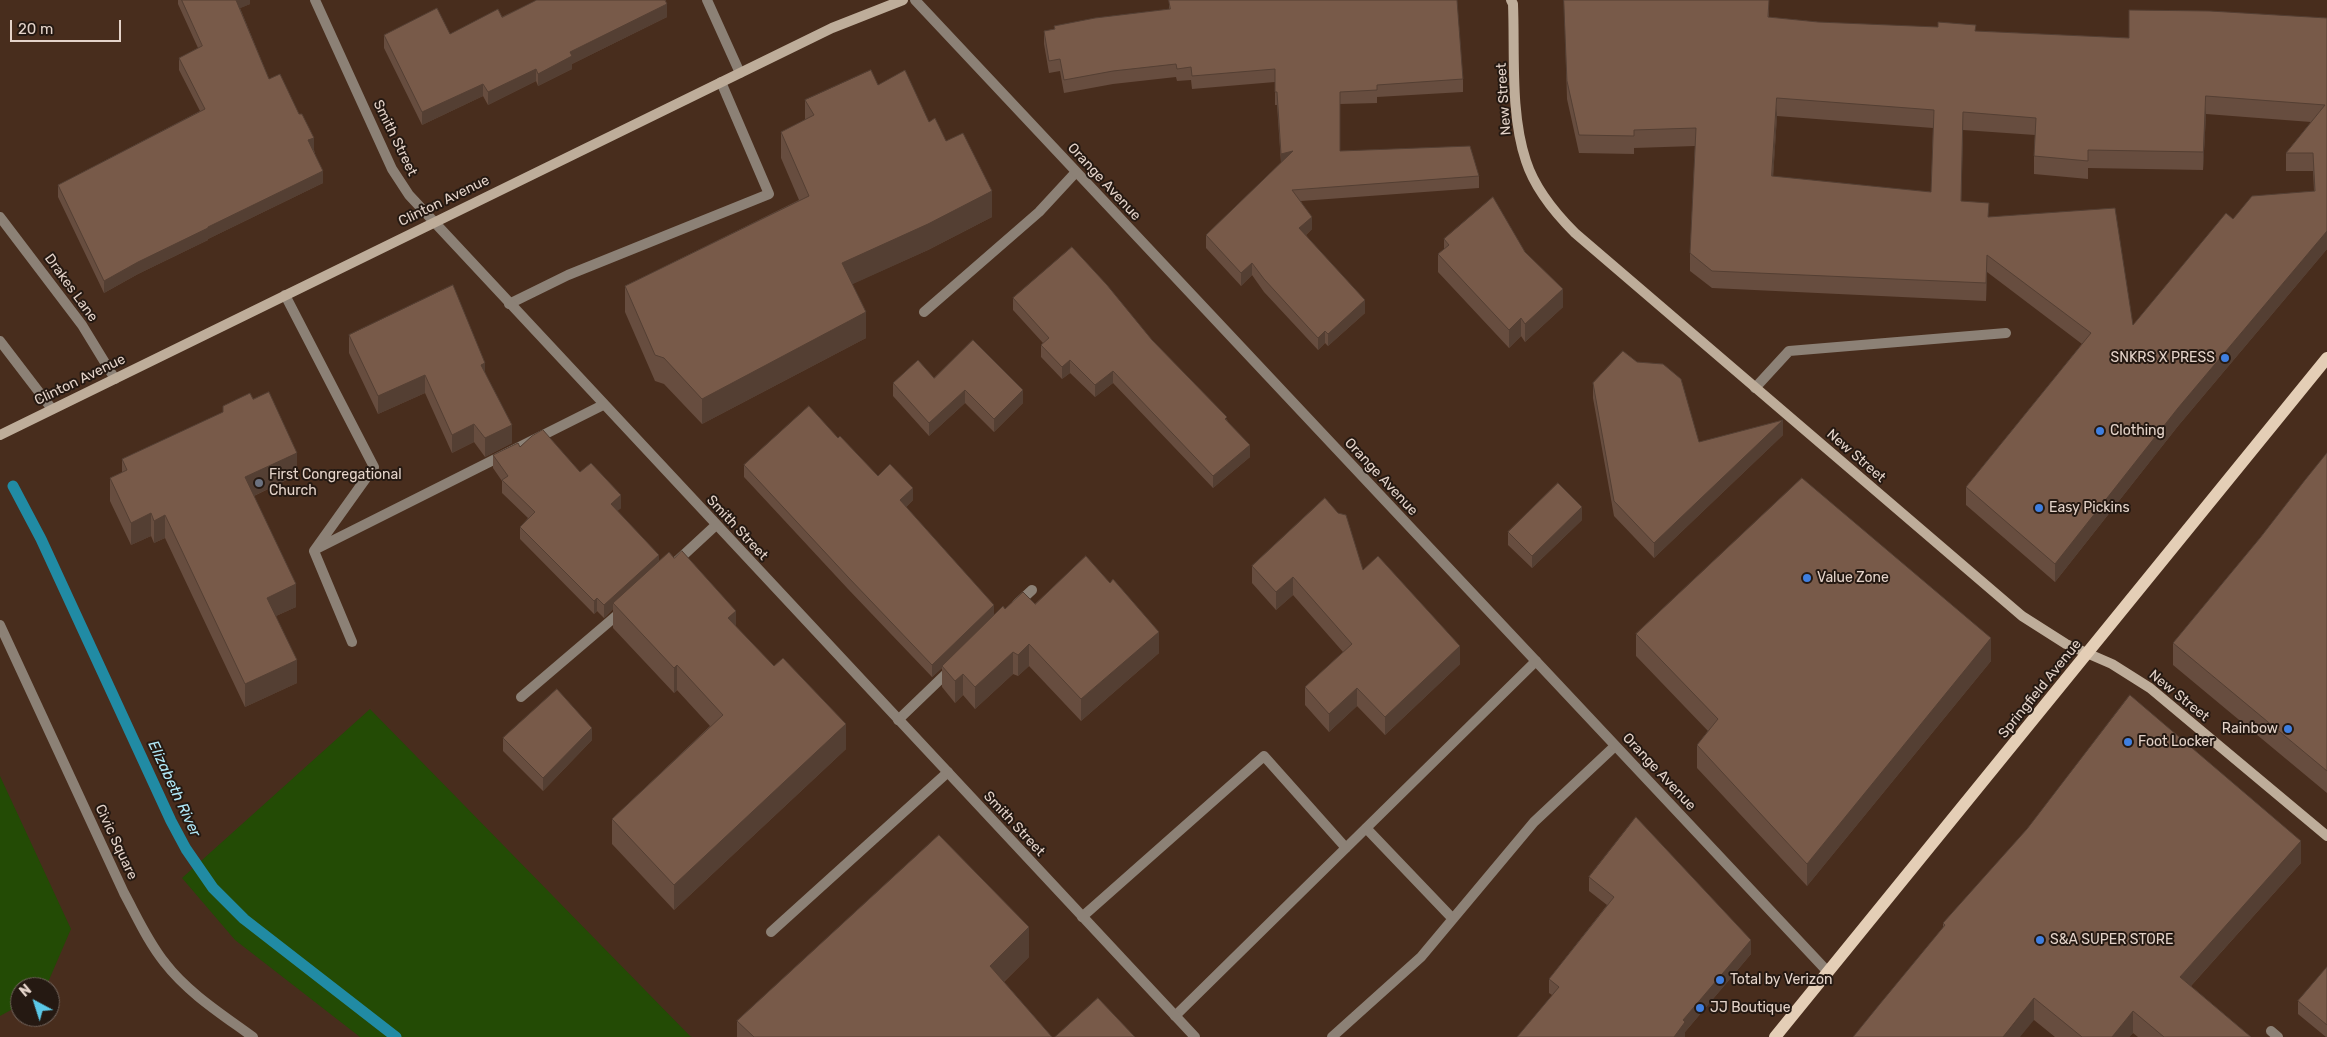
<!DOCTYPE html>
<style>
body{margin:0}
#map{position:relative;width:2327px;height:1037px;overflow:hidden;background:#482d1d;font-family:Rubik,sans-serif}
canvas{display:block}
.north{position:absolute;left:10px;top:977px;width:50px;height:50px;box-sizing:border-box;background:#251912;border:1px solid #71635b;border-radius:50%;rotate:320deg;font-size:14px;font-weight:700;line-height:20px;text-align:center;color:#e4d3c9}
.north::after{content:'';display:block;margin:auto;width:18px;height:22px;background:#5bc8e7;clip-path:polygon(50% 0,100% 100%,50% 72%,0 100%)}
.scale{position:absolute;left:10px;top:20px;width:111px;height:22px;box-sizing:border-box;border:2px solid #e4d3c9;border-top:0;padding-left:6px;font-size:15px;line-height:18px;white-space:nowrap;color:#e4d3c9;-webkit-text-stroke:4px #251912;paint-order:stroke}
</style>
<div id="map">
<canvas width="2327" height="1037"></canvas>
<div class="north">N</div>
<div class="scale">20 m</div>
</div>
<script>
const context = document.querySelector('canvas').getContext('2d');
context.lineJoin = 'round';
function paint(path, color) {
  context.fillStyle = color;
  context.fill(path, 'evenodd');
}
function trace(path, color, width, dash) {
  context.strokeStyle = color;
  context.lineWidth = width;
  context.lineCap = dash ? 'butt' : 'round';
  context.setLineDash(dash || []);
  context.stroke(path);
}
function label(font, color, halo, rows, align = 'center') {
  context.font = font + ' Rubik,sans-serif';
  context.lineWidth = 4;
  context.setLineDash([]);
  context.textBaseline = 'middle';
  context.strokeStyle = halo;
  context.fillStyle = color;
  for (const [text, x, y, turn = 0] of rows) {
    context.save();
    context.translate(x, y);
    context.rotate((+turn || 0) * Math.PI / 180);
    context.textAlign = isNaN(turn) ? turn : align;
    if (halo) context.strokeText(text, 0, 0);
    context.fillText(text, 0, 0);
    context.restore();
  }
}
const green = new Path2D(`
 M370,709L690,1036L692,1037H360L235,940L182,878Z
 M0,776L71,929L46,987H20V1005L0,1016Z`);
const stream = new Path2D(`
 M13,486L41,539L171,821L186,849L213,888L244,919L396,1037`);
const lane = new Path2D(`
 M707,0L740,73
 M285,295L374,467L314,551L352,642
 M509,304L568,275L769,194L721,82
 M924,312L1039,212L1076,172
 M0,341L52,409
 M1755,388L1789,351L2006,333
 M316,549L603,405
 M676,562L716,525
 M1017,604L1032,590
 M521,697L623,610
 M898,720L951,669
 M1366,828L1453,919
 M1082,917L1264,756L1346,848
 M771,932L948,772
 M1175,1016L1536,661
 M2271,1031L2278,1037
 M1332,1037L1421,957L1534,822L1615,746`);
const street = new Path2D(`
 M315,0L392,169L409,195L1195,1037
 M915,0L1828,972
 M0,217L82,325L115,379
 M0,625L124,893C137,917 148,942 165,963C188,993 223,1015 253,1037`);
const secondary = new Path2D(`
 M1511,0L1513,4C1515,53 1510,114 1526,161C1535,189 1554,212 1575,233L2022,616L2066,644L2112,664L2150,688L2327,836
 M0,435L832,28L903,0`);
const primary = new Path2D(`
 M1775,1037L2327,358`);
const wall = new Path2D(`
 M178,0H250V4L240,8L269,79L314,150L323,183L208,239V240L138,274L104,293L58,197V185L200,111L179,70V58L198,48L178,4Z
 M537,0H666L667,17L572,64V69L538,86L536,81L488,105L483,96L422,125L384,48V35L450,34L502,17Z
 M1169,0L1463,79V92L1377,97V103L1340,104V151L1479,176V188L1301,201L1312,229L1306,235L1365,313L1328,346L1325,343L1318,350L1264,292L1252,275L1241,286L1206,248V235L1281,163L1277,105H1275V82L1192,89L1191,80L1177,81L1176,77L1113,84L1064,93L1060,71L1049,73L1044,44V31L1054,29V26L1169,9Z
 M1564,0H1769V17L1818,22L1976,31L2129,38L2327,18V249L2178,426L2055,582L1966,505V487L2082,344L1987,272L1986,301L1712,288L1690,271V253L1695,146L1634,148V154L1579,153L1567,99ZM2206,114L2311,122L2286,153V171H2313L2314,191L2233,219L2133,325L1989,217L1961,201L1963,130L2035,135L2034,156V174L2088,179V168L2203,170ZM1777,116L1933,128L1931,192L1773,177Z
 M878,85L929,122L946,141L992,217L928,250L852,284L866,338L702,424L664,384L655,381L625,312V286L799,200L781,158V132L805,120V100Z
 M1444,239L1525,252L1563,307L1525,342L1521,336L1509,348L1438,272V254L1444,249Z
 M1013,298L1152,340L1227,420L1250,457L1213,488L1113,383L1095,397L1070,373L1062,379L1041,357V345L1043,343L1013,310Z
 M349,335L485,372L512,443L485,457L474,442L452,453L425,393L378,414L349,353Z
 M1637,362L1699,442L1783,435L1654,558L1614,516L1593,398V383Z
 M934,378L1023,403L994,432L965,403L929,436L893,396V383Z
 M253,399L297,475L254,496L296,607L276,616L297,683L245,707L165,538L154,543L151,536L131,545L110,501V478L122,473V459Z
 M838,438L878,476L913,500L906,507L994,615L1005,609L1035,604L1159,653L1081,721L1029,666L1018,676L1013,674L975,709L963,695L955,703L942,687V668L932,677L848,589L744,477V465Z
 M520,447L580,472L621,508L617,511L659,561L736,627L846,749L674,910L612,844V819L710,726L677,690L674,693L613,628V609L604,618L597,611L594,614L520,539V527L528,518L502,493V481L493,468V455Z
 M2327,453V793L2173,665V643L2260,538Z
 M1582,520L1532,568L1508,545V532Z
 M1252,566L1363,570L1460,664L1385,735L1357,706L1329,732L1305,705V687L1343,652L1293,595L1276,610L1252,583Z
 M1636,634L1991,661L1807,886L1697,768V745L1708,731L1636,656Z
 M503,738L592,740L543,791L503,751Z
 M2301,863L2191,986L2251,1037H2138L2133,1033L2129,1037H2055L2034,1020L1943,928V923Z
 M1589,877L1751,954L1685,1032V1037L1552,995L1549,993V979L1607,905L1589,891Z
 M1029,957L1004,982L1052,1037H737V1021Z
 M2327,967V1037H2326L2298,1014V1001Z`);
const shadedWall = new Path2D(`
 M236,0H250V4L236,10Z
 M667,4V17L572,64V69L538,86V74L570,52Z
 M536,69V81L488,105V92Z
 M483,84V96L422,125V112Z
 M2206,96V114L2203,170V152Z
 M1777,98V116L1772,194V176Z
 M1963,112V130L1961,219V201Z
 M314,138V150L308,152V140Z
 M1293,151L1281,167V154Z
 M323,171V183L208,239V240L138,274L104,293V281L138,262L208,227Z
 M992,191V217L928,250L842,289V263Z
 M1312,217V229L1299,241V228Z
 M2327,231V249L2178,426L2055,582V564L2178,408Z
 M1987,255V272L1986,301V283Z
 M1252,263V275L1241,286V273Z
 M1563,289V307L1525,342V324Z
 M1365,300V313L1328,346V334Z
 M866,312V338L702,424V399Z
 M1521,318V336L1509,348V330Z
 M1325,331V343L1318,350V338Z
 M1070,360V373L1062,379V367Z
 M485,363V381L481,365Z
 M1113,371V383L1095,397V385Z
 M425,375V393L378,414V396Z
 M965,390V403L929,436V423Z
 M1023,390V403L994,432V419Z
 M1783,420V435L1654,558V543Z
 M474,424V442L452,453V435Z
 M512,425V443L485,457V438Z
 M1250,445V457L1213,488V476Z
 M297,453V475L245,500V477Z
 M913,488V500L900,513V500Z
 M621,495V508L611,517V504Z
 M1582,507V520L1532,568V556Z
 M151,513V536L131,545V523Z
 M165,515V538L154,543V521Z
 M659,555V567L613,603V609L604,618V605Z
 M1293,577V595L1276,610V592Z
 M296,584V607L267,620V598Z
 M597,598V611L594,614V601Z
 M994,605V617L942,666V668L932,677V665Z
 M736,611V635L728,618Z
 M1159,632V653L1081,721V699Z
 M1991,638V661L1807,886V864Z
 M1029,644V666L1018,676V655Z
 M1460,646V664L1385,735V717Z
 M1013,652V674L975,709V687Z
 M297,660V683L245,707V684Z
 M677,665V690L674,693V668Z
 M963,674V695L955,703V681Z
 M1357,688V706L1329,732V714Z
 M846,724V749L674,910V885Z
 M592,728V740L543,791V778Z
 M2301,841V863L2180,998V977Z
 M1029,927V957L990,995V966Z
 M1751,940V954L1685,1032V1037H1674L1683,1020Z
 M2034,998V1020L2020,1037H2003Z
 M2133,1011V1033L2129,1037H2112Z`);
const building = new Path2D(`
 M182,0H236L269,79L280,74L299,114H302L314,138L308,140L323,171L208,227V228L138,262L104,281L58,185L205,109L179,58L202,46Z
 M537,0H665L667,4L570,52L572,56L538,74L536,69L488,92L483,84L422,112L384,35L437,8L450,34L498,9L502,17Z
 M1169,0H1457L1463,79L1377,85V90L1340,92V151L1470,146L1479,176L1292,190L1312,217L1299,228L1365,300L1328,334L1325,331L1318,338L1264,279L1252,263L1241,273L1206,235L1293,151L1281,154L1277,92H1275V69L1192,76L1191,67L1177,69L1176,64L1113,71L1064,80L1060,59L1049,61L1044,31L1055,29L1054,26L1095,18L1170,9Z
 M1564,0H1769L1768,17L1818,22L1938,27V22L1976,25L1975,31L2129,38V10L2210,11L2327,18V231L2178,408L2055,564L1966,487L2091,333L1987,255L1986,283L1712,271L1690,253L1696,128L1634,130V136L1579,135L1567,81ZM2206,96L2325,105L2286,153H2313L2315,191L2252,196L2233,219L2226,213L2133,325L2115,208L1988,217L1989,203L1961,201L1963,112L2036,118L2034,156L2088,161V150L2203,152ZM1777,98L1934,110L1931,192L1772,176Z
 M871,70L878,85L905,70L929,122L935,118L946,141L963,133L992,191L928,224L842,263L866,312L702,399L664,358L655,355L625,286L809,196L781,132L814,115L805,100Z
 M1493,197L1525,252L1563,289L1525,324L1521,318L1509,330L1438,254L1449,245L1444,239Z
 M1072,247L1107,285L1152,340L1227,417L1225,419L1250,445L1213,476L1113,371L1095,385L1070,360L1062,367L1041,345L1049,338L1013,298Z
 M453,285L485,363L481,365L512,425L485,438L474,424L452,435L425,375L378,396L349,335Z
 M973,340L1023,390L994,419L965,390L929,423L893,383L918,360L934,378Z
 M1623,351L1637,362L1663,364L1681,379L1699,442L1783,420L1654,543L1614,501L1593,383Z
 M269,392L297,453L245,477L296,584L267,598L297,660L245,684L165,515L154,521L151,513L131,523L110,478L127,470L122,459L223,412V406L250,393L253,399Z
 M809,406L838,438L840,436L878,476L890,464L913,488L900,500L994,605L932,665L848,577L744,465Z
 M543,430L580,472L591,463L621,495L611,504L659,555L604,605L597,598L594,601L520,527L535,512L502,480L508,476L493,455L518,443L520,447L532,436Z
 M2327,453V771L2173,643L2260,538L2305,480Z
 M1802,478L1991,638L1807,864L1697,745L1718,719L1636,634Z
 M1558,483L1582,507L1532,556L1508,532Z
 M1325,498L1338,513L1346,515L1363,570L1378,556L1460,646L1385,717L1357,688L1329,714L1305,687L1352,644L1293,577L1276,592L1252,566Z
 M682,551L736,611L728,618L774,666L783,658L846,724L674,885L612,819L723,715L677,665L674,668L613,603L669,552L674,558Z
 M1086,556L1110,583L1113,579L1159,632L1081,699L1029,644L1018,655L1013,652L975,687L963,674L955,681L942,666L1003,606L1005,609L1023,592L1035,604Z
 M557,689L592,728L543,778L503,738Z
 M2130,695L2301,841L2180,977L2251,1037H2164L2133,1011L2112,1037H2082L2034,998L2003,1037H1853L1879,1005L1945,925L1943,923L2027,829Z
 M1636,817L1751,940L1683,1020L1685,1022L1674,1037H1517L1559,987L1549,979L1614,897L1589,877Z
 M939,835L1029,927L990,966L1052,1037H754L737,1021Z
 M2327,967V1025L2298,1001Z
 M1098,998L1135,1037H1055Z`);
const markers = [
 [2225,358,5,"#3f7fe0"],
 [2100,431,5,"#3f7fe0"],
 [259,483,5,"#6b7280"],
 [2039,508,5,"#3f7fe0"],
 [1807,578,5,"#3f7fe0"],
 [2288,729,5,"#3f7fe0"],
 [2128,742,5,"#3f7fe0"],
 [2040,940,5,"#3f7fe0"],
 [1720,980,5,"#3f7fe0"],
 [1700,1008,5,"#3f7fe0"]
];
const streetNames = [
 ["New Street",1504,99,-94],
 ["Smith Street",395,138,64],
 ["Orange Avenue",1104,182,47],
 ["Clinton Avenue",444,201,-26],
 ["Drakes Lane",71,288,54],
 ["Clinton Avenue",80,380,-26],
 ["New Street",1856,456,41],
 ["Orange Avenue",1381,477,47],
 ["Smith Street",737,528,47],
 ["Springfield Avenue",2040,689,-51],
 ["New Street",2179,696,39],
 ["Orange Avenue",1659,772,47],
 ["Smith Street",1014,824,47],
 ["Civic Square",116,842,65]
];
const poiNames = [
 ["SNKRS X PRESS",2215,358,"right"],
 ["Clothing",2110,431],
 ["First Congregational",269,475],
 ["Church",269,491],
 ["Easy Pickins",2049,508],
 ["Value Zone",1817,578],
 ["Rainbow",2278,729,"right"],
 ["Foot Locker",2138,742],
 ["S&A SUPER STORE",2050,940],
 ["Total by Verizon",1730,980],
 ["JJ Boutique",1710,1008]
];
const waterNames = [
 ["Elizabeth River",174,789,65]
];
paint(green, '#234b05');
trace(stream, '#218ba4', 11);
trace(lane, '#8c8176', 10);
trace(street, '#8c8176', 10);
trace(secondary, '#bead9a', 10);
trace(primary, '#e4ceb6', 12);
paint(wall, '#674d3f');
paint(shadedWall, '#543f33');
paint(building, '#785a49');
trace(building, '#543f33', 1);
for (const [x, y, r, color] of markers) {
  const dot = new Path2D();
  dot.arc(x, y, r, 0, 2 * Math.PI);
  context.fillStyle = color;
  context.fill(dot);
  trace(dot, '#251912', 2);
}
label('14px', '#e4d3c9', '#251912', streetNames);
label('14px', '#e4d3c9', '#251912', poiNames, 'left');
label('italic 15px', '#b0e8f8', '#251912', waterNames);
</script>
